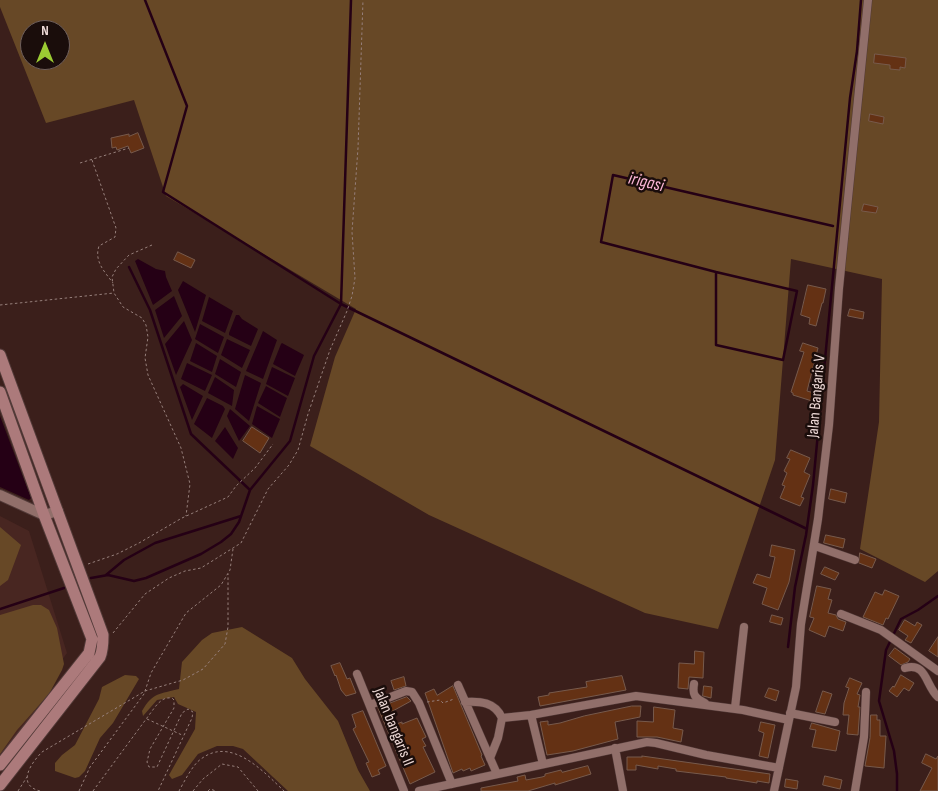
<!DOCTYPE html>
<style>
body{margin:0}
#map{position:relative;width:938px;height:791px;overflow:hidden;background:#3b1f1b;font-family:"Sofia Sans Condensed",sans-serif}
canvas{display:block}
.north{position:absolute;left:20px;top:20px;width:50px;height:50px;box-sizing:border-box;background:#1a0d0b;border:1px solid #6e5f5c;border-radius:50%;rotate:0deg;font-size:14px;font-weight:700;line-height:20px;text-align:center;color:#edd9d6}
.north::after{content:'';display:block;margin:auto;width:18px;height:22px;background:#9bcb33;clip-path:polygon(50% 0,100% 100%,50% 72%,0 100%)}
</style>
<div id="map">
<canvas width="938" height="791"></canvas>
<div class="north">N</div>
</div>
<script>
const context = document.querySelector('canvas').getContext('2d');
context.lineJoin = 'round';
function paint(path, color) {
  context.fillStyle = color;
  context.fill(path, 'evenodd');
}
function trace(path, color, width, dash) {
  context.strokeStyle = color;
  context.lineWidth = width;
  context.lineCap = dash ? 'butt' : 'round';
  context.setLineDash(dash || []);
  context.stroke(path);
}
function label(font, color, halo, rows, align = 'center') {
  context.font = font + ' "Sofia Sans Condensed",sans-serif';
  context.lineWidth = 5;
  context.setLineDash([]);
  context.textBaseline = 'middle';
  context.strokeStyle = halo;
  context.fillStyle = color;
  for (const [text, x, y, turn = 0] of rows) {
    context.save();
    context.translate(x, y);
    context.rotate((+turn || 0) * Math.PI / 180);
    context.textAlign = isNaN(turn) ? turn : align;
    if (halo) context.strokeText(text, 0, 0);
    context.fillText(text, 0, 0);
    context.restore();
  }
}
const built = new Path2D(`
 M0,516L29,531L67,653L33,700L37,711L0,758Z`);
const green = new Path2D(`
 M0,0H938V571L925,582L860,549L879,422L882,279L791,259L775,460L718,629L645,613L429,515L310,446L335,357L356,309L166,196L134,100L46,123L0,7ZM30,30H60V60H30Z
 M0,527L21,545L8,580L0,586Z
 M33,605H41L49,610L57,628L64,664L62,670L49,694L17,730L0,754V615Z
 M242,627L292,658L305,679L338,721L358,770L370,791H288L243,749L233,746H217L198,754L182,775L172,779L169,775L195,729L196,712L178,704L174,697L157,700L143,716L142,711C153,692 160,694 179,689L182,662L202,640L212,633Z
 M125,675L136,676L139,679L113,723L100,738L85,771L79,777L75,778L55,771V763L62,755L75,745L99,699L102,687Z`);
const water = new Path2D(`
 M138,259L156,269L165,271L166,277L172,291L153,305L135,261Z
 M183,281L206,295L195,332L178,290Z
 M174,296L182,316L164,338L155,310Z
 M209,297L233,311L225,333L202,321Z
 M236,315H239L242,319L258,329L251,346L229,335V333Z
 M184,321L192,340L176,375L165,344Z
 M200,324L224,337L218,353L195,339Z
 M263,331L277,340L263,379L246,371Z
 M227,339L250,350L242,368L221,355Z
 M196,343L217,356L212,372L190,361Z
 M282,343L304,355L295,376L273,364L281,344Z
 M220,359L241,372L236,387L215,374Z
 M187,363L212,375L205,391L181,379Z
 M272,367L295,378L288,396L266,384Z
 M245,375L261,383L249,421L235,409Z
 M215,377L234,390L232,406L208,393Z
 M183,384L203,396L192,420L180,387Z
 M266,386L287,398L280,417L258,403Z
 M207,398L223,406L225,409L212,438L194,424Z
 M257,406L280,419L272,438L252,424Z
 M230,409L250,426L239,441L227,416Z
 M0,416L31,498L29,500L0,487Z
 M225,427L238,448L233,459L215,441Z`);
const stream = new Path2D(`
 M145,0L187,106L163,192L341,304L807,529
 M129,267L150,310L191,434L250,490
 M716,272L797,291L783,360L716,345V272L601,242L613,175L833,226
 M106,575L124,560L155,543L241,516
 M91,578L108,575L134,581L146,578L201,554L221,542L231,534L239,522L250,490L290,441L314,356L341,304L351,0
 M0,609L64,588
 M788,647L795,587L806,535L813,485L850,98L857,51L861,0
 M897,791V774L894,751L879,701L886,650L901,619L918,610L938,596`);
const building = new Path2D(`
 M875,54L906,58L905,68L900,67V70L890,69V65L874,63Z
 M870,114L884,117L883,124L869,121Z
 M138,133L144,148L131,153L128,146L117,150L116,147L112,148L111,138L129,134V136Z
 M864,204L878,207L876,213L862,211Z
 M178,252L195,260L191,268L174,260Z
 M808,285L826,289L823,303H822L816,326L809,324L810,318L801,315Z
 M850,309L864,312L863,319L848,316Z
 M803,343L818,348L807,391L814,393L812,401L793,395V393L791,392L804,352L800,351Z
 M252,427L269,438L260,453L243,441Z
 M791,450L810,458L804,472L810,475L801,497L804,498L800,506L780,498L785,486L782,485L787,473L784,471L790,459L787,458Z
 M831,489L847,493L845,503L829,499Z
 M826,535L845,539L843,548L824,543Z
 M772,545L795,550L789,582L778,610L762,604L767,588L753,583L757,574L770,578L775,557L770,556Z
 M860,553L876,559L872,568L859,563Z
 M825,567L839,573L835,580L821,574Z
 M817,586L831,589L828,599L832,600L828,613L836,615L838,619L846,622L843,631L829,626L825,637L809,630L814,618L810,617Z
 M885,590L899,596L888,619L886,618L883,625L863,617L875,592L882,595Z
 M772,615L783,618L781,625L770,622Z
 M905,620L915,626L917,622L922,625L911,643L905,640L908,636L899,630Z
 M938,637V657L929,651Z
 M895,648L910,659L908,662L901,665L889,656Z
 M695,651L704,652L703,678L689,677L688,689L678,688L679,663L694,664Z
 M340,663L347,679L350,678L356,693L346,696L341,690L336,675L335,676L331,666Z
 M901,675L914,683L909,691L904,688L897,697L889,691L893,686L894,687Z
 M622,676L626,690L540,706L538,697L549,695V693L587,687L586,682Z
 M404,677L406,686L394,690L391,681Z
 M850,678L862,683L857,694L860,695L858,707H860L858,735L847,734L849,715H843L844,703L849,688L846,687Z
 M453,686L482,755L481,756L485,765L471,771L470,768L463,771L462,769L453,773L425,693L434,689L437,695Z
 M704,686L712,687L711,698L703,696Z
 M769,688L779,691L776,701L765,697Z
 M823,691L832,694L825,714L816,712Z
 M407,697L411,701L391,712L396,724L402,722V724L417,718L426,737L422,739L426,746L423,747L435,772L410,784L378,708Z
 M632,706H641L640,717L615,722L618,739L573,751L547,755L540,722L548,721V725L560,723L584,716Z
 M654,707L675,710L673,728L683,730L681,742L657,737H637V721L653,722Z
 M363,711L386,766L378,770L380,774L372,777L366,763L369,762L353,729L356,727L352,715Z
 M871,715H877V720H880V736H886L884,768L865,766L870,738Z
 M761,722L775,725L768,758L759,756L764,733L759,731Z
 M812,723L840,731L836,751L812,747L816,730L810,729Z
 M926,754L936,759L938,756V791H920L932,768L922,763Z
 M642,756L770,774L769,783L757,781V783L726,778V777L676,771V769L658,766V769L636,765V770H627V757H642Z
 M588,766L591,774L555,785V783L528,791H481V788L518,781L517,777L525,775L526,780L542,777L545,776V774L561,770L562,772Z
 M825,776L842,780L840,789L823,785Z
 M786,779L798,781L797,789L785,787Z`);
const path = new Path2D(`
 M92,160L116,228L115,237L99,246C94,261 104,271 113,283
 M80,163L129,148
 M152,245L129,255L116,269L112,277L114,293L123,307L142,318L146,325L148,337L145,358L148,375L181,448L190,484L186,516
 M0,305L114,293
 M88,564L117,554L139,543L182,518L228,497L236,486L255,468L273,444
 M113,633L145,594L169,578L185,571L201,568L241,543L268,489L289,465L298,450L308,414L330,350L347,311L352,296L355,278L352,232L358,148L363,0
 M427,702L440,700L443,703L454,699
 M147,719L182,735
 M18,791L27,777
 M40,791C16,785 31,763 42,752L145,691L183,680L203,669L225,644L228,627V574
 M79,791L90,767L144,694L151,673L186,613L221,585L230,570L233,549
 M93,791L155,707C160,701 164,697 172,698L174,700V708L150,749L147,762L149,767H157L182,713L188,709L193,712L192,718L158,791
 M179,791C184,782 193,764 201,759C231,736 263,771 284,791
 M193,791L203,779L222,764L238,767L258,791
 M208,791L210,789L216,791`);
const minor = new Path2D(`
 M815,546L855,560
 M841,614L881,630L938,671
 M905,668C927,662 925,685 938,697
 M357,674L404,791
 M694,684C692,695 695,698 705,703
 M458,685L497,774
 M465,702C480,701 495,702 502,718L531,715
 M370,705L406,691L412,692L419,703L452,784
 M735,708L744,627
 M790,713L835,722
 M615,748L623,791
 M490,758L498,738L502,718
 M543,764L531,715L636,696L743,710L789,720
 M419,791L647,742L656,743L706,755L779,768
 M774,791L796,687L801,624L818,519L829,425L839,288L868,0
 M855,791L864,737L866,692`);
const tertiary = new Path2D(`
 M0,495L44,515L58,511`);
const secondary = new Path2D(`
 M0,355L103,635C103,643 103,650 100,657L0,785
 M0,392L44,515L92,639L89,653L0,765`);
const streetNames = [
 ["Jalan Bangaris V",817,396,-85],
 ["Jalan bangaris II",393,727,68]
];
const waterNames = [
 ["irigasi",646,183,13]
];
paint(built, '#482621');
paint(green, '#674826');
paint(water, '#250015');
trace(stream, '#250015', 2.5);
paint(building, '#643114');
trace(building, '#775a4c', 1);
trace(minor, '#523a38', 9);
trace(tertiary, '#523a38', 12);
trace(secondary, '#523a38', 13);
trace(path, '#97807c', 1, [2.5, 2.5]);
trace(minor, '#916f6a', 8);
trace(tertiary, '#916f6a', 10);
trace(secondary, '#ac7a7b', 11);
label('16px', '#edd9d6', '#1a0d0b', streetNames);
label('italic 18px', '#fab5d6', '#1a0d0b', waterNames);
</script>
